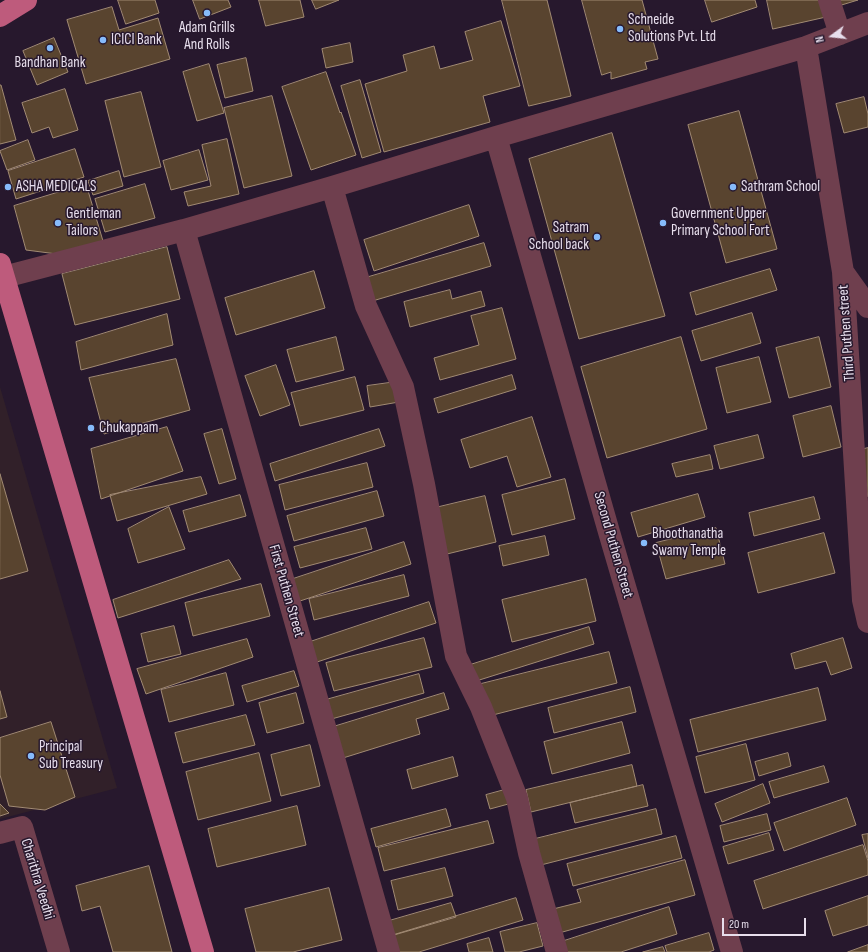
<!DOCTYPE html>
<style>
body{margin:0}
#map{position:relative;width:868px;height:952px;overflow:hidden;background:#27182d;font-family:"Sofia Sans Condensed",sans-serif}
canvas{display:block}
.north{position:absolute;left:812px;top:16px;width:40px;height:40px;-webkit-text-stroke:3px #27182d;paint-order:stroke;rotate:255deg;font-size:11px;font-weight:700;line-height:16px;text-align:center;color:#e7deec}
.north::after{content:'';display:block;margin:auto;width:14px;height:18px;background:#e7deec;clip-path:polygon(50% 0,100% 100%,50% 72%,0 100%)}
.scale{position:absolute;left:722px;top:918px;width:84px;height:18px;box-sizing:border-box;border:2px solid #e7deec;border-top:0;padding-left:5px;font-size:12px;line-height:14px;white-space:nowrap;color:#e7deec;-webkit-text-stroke:3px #27182d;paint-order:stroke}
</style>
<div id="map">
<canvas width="868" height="952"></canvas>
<div class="north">N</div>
<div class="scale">20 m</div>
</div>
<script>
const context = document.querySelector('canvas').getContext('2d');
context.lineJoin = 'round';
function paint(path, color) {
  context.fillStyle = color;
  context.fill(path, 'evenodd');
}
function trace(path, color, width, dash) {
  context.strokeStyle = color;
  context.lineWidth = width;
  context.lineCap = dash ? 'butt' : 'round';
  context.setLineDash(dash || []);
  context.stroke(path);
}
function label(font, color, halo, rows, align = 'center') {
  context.font = font + ' "Sofia Sans Condensed",sans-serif';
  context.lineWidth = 3;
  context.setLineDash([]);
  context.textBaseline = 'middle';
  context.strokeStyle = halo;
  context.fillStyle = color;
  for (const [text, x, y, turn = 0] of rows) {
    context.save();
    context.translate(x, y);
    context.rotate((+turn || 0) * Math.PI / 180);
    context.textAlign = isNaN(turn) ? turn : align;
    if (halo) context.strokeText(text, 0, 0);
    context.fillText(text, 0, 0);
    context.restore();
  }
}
const commercial = new Path2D(`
 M0,387L117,788L0,819Z`);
const building = new Path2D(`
 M118,0H155L159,13L126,24Z
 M193,0H228L231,7L200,19Z
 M259,0H300L304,17L266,26Z
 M312,0H339L316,9Z
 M502,0H547L571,96L529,106Z
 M582,0H642L658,59L645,62L647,69L611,79V72L602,75Z
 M705,0H755L757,7L712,22Z
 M767,0H822L826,17L773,29Z
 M833,0H858L835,7Z
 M112,7L119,30L158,18L170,59L86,84L67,20Z
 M501,21L520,86L483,96L490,122L384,152L365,84L407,71L403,55L434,46L440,69L473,60L465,32Z
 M54,38L68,72L37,85L23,51Z
 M350,43L353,62L326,68L322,49Z
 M246,58L253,91L225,98L217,65Z
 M209,64L224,113L197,121L183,72Z
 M326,72L340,113L341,112L356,155L311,170L282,87Z
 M360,80L381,152L362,158L341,86Z
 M0,85H1L16,140L0,144Z
 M65,89L78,130L53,138L49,127L32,133L22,103Z
 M141,92L161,167L124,177L105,101Z
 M272,96L292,176L244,188L224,108Z
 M864,97L868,114V127L844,133L836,104Z
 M739,111L777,249L726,263L688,125Z
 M612,133L665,316L579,339L529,159Z
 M227,139L239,194L188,206L184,192L211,186L202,145Z
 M28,140L35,160L7,170L0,151Z
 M75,149L84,177L16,199L8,171Z
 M199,150L208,180L171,190L163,161Z
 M119,171L123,186L93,195L88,181Z
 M86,184L103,241L57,254L26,250L14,206Z
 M145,184L155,218L105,232L95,199Z
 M469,205L479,236L374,271L364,240Z
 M484,243L491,266L369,302L362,279Z
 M167,247L180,299L75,325L62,274Z
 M770,269L777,290L696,315L690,293Z
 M314,271L325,308L236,335L225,298Z
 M450,290L452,299L481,291L485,306L410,327L404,302Z
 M502,308L516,359L440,380L434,358L479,345L471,316Z
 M752,313L761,343L701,361L692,331Z
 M167,314L173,345L81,370L76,342Z
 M336,337L344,370L296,382L287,350Z
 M681,337L707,429L607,458L581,367Z
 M819,337L831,387L789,398L776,348Z
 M759,357L771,402L727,413L716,368Z
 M176,359L190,410L104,434L89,378Z
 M276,365L290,405L260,416L245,376Z
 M512,375L516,389L438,413L434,399Z
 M355,377L364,410L300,426L291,393Z
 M396,382L399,402L370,407L367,386Z
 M831,406L841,447L803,457L793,416Z
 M532,417L551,477L517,487L507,456L470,468L461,440Z
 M167,427L183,471L101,499L91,449Z
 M222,429L236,479L219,484L204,434Z
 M379,429L385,446L275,481L270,464Z
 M758,435L764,458L720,469L714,446Z
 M868,448V497L856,451Z
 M710,455L713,469L676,477L672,464Z
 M367,463L373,487L285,510L279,485Z
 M0,474L28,571L0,579Z
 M201,477L207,494L117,521L110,495Z
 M565,479L575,519L512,535L502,495Z
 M377,491L384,516L294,541L287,516Z
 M698,494L705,517L638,537L631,513Z
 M240,495L246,516L189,532L183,511Z
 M485,496L496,542L447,554L435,508Z
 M814,497L820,519L754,536L749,513Z
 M169,507L185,549L138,563L128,529Z
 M366,528L372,549L300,568L294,547Z
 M716,528L725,564L666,579L656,543Z
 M824,533L835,573L758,593L748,553Z
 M545,536L549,555L503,566L499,546Z
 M404,542L411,564L297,602L290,580Z
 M229,560L241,579L118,618L113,600Z
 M404,575L409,596L314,620L309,599Z
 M586,579L596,621L512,642L502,600Z
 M261,584L270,616L193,636L185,603Z
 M429,602L436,623L317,662L310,642Z
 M174,626L181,654L148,662L141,634Z
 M589,627L594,644L473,682L467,666Z
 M424,638L432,667L334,691L326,663Z
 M843,638L852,668L831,675L826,661L795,669L791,654Z
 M247,639L253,657L146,694L137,669Z
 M609,652L617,683L489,716L481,684Z
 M294,671L299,686L247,702L242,686Z
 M226,673L234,705L169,722L161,690Z
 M419,674L424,693L328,720L322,701Z
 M630,687L636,712L554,733L548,708Z
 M818,688L826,720L698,752L690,720Z
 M0,691L7,717L0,719Z
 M296,693L304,723L267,733L259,703Z
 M444,693L449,709L416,719L420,734L343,758L333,727Z
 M246,715L255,745L183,763L175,733Z
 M51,722L75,797L45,810L9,806L0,775V738Z
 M622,722L630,753L552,774L544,742Z
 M746,744L755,780L705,793L696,757Z
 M310,745L320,786L281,796L271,755Z
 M259,753L271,801L198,820L186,772Z
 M788,753L791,766L759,776L755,762Z
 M453,757L458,776L412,789L407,770Z
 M632,765L637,786L531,812L526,790Z
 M824,766L829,782L774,798L769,782Z
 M763,784L770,803L722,822L715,804Z
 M643,785L648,806L575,823L570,803Z
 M508,789L512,803L490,809L486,795Z
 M847,798L856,825L784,851L774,823Z
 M0,804L9,813L0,816Z
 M297,806L306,845L217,867L208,829Z
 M446,809L451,826L376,847L371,829Z
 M656,809L662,834L537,866L531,840Z
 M767,814L771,830L724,842L720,826Z
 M488,821L494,843L384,871L378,848Z
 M769,833L774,850L728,864L723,847Z
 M868,834V858L862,835Z
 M676,836L682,858L573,886L567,864Z
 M863,845L868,861V875L763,909L754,881Z
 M685,860L695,895L559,933L553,909L581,902L577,890Z
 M149,866L172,952H113L100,906L82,911L76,886Z
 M445,868L453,896L398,910L391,881Z
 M329,888L342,940L293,952H256L245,909Z
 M868,896V925L833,936L825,911Z
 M516,898L523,920L419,952H399L394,935Z
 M451,903L456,917L394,935L389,921Z
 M669,907L677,934L621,952H564L561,942Z
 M537,923L543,946L519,952H505L500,932Z
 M709,933L714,950L709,952H667L665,946Z
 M489,938L493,952H469L467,944Z
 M868,945V952H848Z
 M663,947L665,952H643Z`);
const street = new Path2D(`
 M829,0L840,34
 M806,47L843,272L863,600L868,622
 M496,137L609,532L732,952
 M332,187L366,306L403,387L424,484L456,656L481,707L517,798L529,853L557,952
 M184,230L389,952
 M843,272L868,307
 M4,277L184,230L332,187L496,137L806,47L868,23
 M0,833L22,827L59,952`);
const primary = new Path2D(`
 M0,16L26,0
 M0,264L203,952`);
const markers = [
 [207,13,4,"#86bbfb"],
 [620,29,4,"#86bbfb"],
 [103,40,4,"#86bbfb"],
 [50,48,4,"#86bbfb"],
 [8,187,4,"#86bbfb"],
 [733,187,4,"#86bbfb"],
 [58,223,4,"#86bbfb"],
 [663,223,4,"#86bbfb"],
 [597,237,4,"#86bbfb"],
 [91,428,4,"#86bbfb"],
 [644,543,4,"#86bbfb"],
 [31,756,4,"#86bbfb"]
];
const poiNames = [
 ["Schneide",628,20],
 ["Solutions Pvt. Ltd",628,37],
 ["Adam Grills",207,28,"center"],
 ["And Rolls",207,45,"center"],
 ["ICICI Bank",111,40],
 ["Bandhan Bank",50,63,"center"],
 ["ASHA MEDICALS",16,187],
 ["Sathram School",741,187],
 ["Gentleman",66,214],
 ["Tailors",66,231],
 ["Government Upper",671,214],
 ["Primary School Fort",671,231],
 ["Satram",589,228,"right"],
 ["School back",589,245,"right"],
 ["Chukappam",99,428],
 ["Bhoothanatha",652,534],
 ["Swamy Temple",652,551],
 ["Principal",39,747],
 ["Sub Treasury",39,764]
];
const streetNames = [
 ["Third Puthen street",847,333,-94],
 ["Second Puthen Street",613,545,74],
 ["First Puthen Street",286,591,74],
 ["Charithra Veedhi",37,879,73]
];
paint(commercial, '#312029');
paint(building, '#59442f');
trace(building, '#a18a73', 1);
trace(street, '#6f3f4e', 22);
trace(primary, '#be5b7c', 22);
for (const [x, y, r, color] of markers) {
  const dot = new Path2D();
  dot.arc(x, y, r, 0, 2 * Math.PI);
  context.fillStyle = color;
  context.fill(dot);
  trace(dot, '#27182d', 1.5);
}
label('15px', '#e7deec', '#27182d', poiNames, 'left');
label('15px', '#e7deec', '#27182d', streetNames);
</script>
